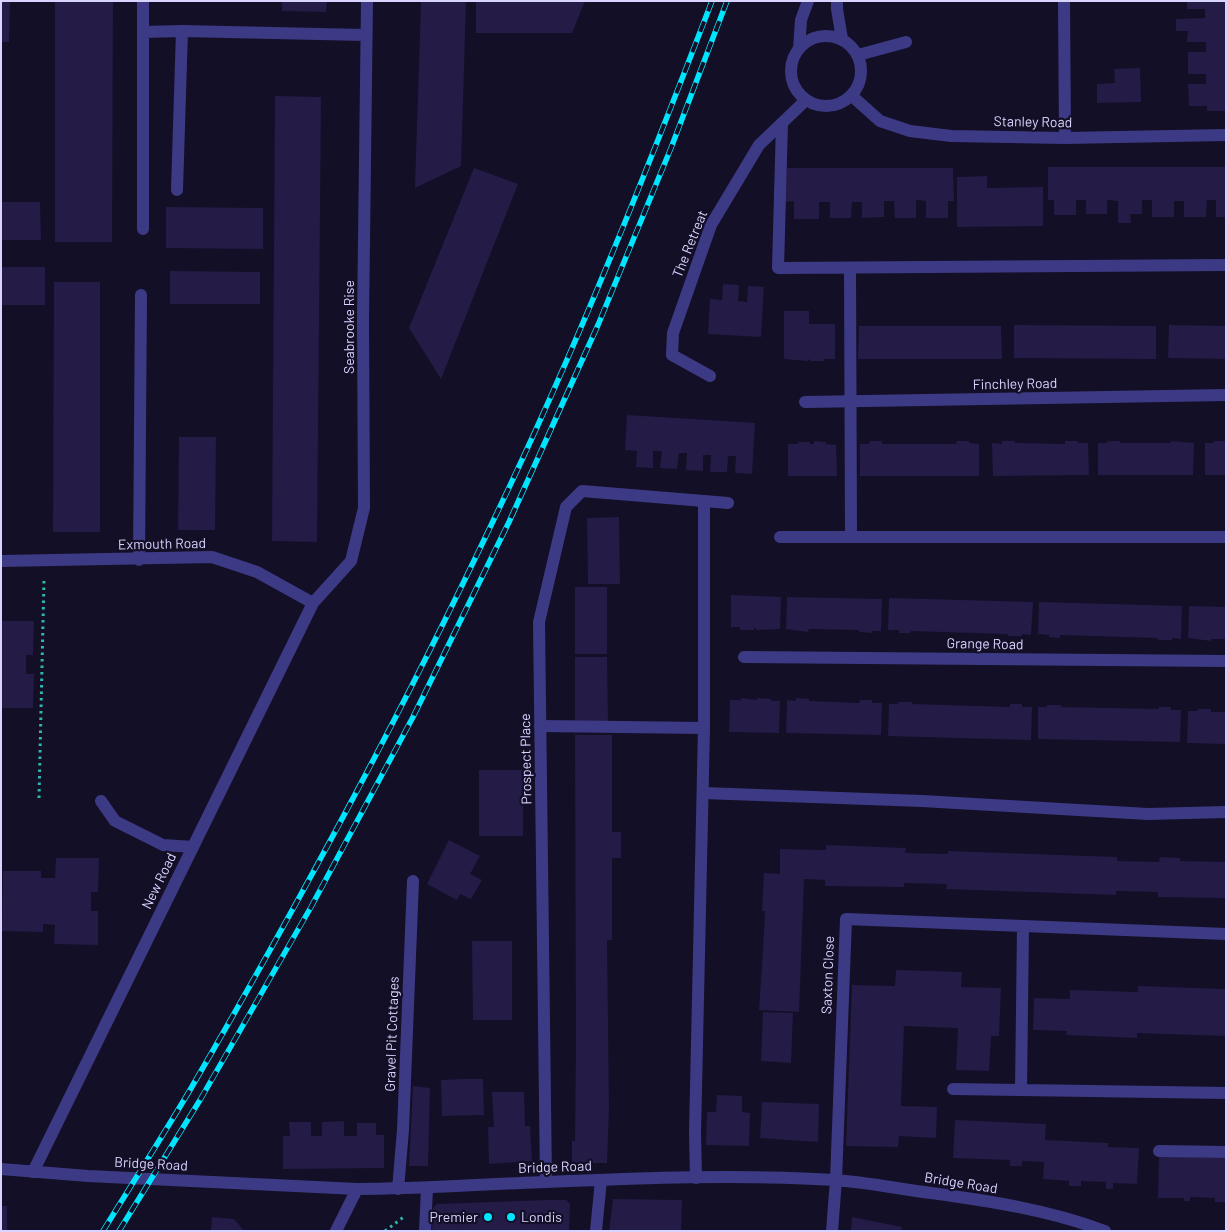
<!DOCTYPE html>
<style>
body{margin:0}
#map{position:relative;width:1227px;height:1232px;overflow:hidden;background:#130f26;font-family:Barlow,sans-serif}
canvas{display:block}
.frame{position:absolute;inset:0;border:2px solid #d9d4ff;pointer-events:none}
</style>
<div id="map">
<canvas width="1227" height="1232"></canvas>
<div class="frame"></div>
</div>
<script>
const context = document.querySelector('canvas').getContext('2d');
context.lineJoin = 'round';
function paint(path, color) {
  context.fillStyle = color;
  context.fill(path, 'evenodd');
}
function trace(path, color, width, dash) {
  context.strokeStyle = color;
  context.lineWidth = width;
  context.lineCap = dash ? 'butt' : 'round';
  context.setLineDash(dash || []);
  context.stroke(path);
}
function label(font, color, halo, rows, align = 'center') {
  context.font = font + ' Barlow,sans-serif';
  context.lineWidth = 4.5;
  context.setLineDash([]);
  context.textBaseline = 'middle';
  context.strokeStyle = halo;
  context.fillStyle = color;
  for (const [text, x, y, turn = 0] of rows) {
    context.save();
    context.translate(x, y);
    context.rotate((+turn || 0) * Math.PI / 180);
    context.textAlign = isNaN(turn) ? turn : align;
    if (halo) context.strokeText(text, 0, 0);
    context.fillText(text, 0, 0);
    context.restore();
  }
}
const building = new Path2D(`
 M1,1H10L9,42H1Z
 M55,1H113L112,242H55Z
 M282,1H327L326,12L282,11Z
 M421,1H466L461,166L415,188Z
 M476,1H585L572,33H476Z
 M1187,1H1226V111H1207V106H1189L1188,84H1206V74H1188V52H1206V42H1187L1188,31H1176V19L1205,18V9H1187Z
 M1140,68L1141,102L1097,103V84L1115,83L1114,69Z
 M275,96L321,97L317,542L272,541Z
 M1048,167H1226V217H1216V200H1207L1206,217H1184V201H1174V217H1152V200H1142V214H1130L1131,223H1118V201L1107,200V214H1086V200H1076V215H1054V200H1048Z
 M474,168L518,184L441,379L409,328Z
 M787,168H953L954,201H948V218H926V201L916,200V218H895L894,201H884V217L862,218V202H852L851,218H830V202H819V219H794V201L785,202Z
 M987,176V188L1043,187V226L957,227V177Z
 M1,202H40L41,240H1Z
 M166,207L263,208V249L166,248Z
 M1,267H45V305H1Z
 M170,271L260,272V304H170Z
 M54,282H100V532H53Z
 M723,284L739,285L738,301L747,302L748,286L764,287L761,337L708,334L710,299L722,300Z
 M784,311H809V324H835V359H824V361H811L808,359V361L784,359Z
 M1014,325L1156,326V359L1014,358Z
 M1169,325L1226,326V359L1168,358Z
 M859,326H1001L1002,359H858Z
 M627,415L755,423L752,474L735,473L736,456H728L727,472H710L711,455H703V471L686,470L687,453H679L677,469L660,468L662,451H653V468L636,467L637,451L625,450Z
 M179,437H216L215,530H178Z
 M814,441L826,442V444L836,445L837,476H788V444H798V442H810V444H814Z
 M870,441H882V444H956L957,441H969V443L979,444V476H860V444H869Z
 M1002,441H1015V443H1018L1065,444V441H1078V443H1088L1089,475L993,476L992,443L1002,444Z
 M1107,441H1120V443H1170L1171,441L1194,443L1193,475H1098V443H1107Z
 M1214,441H1226V475H1205V443H1214Z
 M619,517L620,584H588L587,518Z
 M575,587H607V654H575Z
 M731,595L781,597L780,629L756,630V628H754V630H740V627H731Z
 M787,597L882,599L881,631H872V633L859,632V630L809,629L808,632L786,629Z
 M889,598L1033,602L1031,635L1022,634V636H1009L1007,634L911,631L910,633H899V630H888Z
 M1039,602L1182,606L1181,639L1172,638V640H1159L1157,638L1060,635V638L1049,637V635L1038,634Z
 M1189,606L1226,607V639H1211V641L1188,638Z
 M1,621H34L33,655H26V674H34L33,708H1Z
 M575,657H607L608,724H575Z
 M741,698L757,700V698L771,699V701H780L779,733L729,732L730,700H741Z
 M796,698L809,699V701L859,703L860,700H872V703H882L881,735L786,733L787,700L796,701Z
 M898,702H912V704L1010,707V704H1022V707H1032L1031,740L888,736L889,704H898Z
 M1047,705H1061V707L1159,709V707H1171V710H1181L1180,742L1038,739V707H1047Z
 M1198,709H1211V712H1226V744L1187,743L1188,711H1198Z
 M575,735H612V832H621V858H612V940H607L609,1109L607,1163H572V1141H575L576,1044Z
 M479,770H523V836H479Z
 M449,840L480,856L470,874L482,880L471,899L460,894L457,900L427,884Z
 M826,845L906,848L905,853L948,854V851L1032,854L1117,857V861L1159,862L1160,857L1180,858V861L1226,862V898L1158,897V892L1116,891V895L946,889L947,884L904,883V887L825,886V880L804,879L799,1012L759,1010L763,951L765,911H762L764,873L780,874V849L826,850Z
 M56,858H99L98,892H91V911H98V945L54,944L55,925L43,924V932L2,931L3,871H41V878H55Z
 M472,941H512V1020H473Z
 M896,970L962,972L961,987L1001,988L999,1036H991L989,1071L956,1070L958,1028L904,1026L901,1106L937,1107L936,1138L899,1136L898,1147L846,1146L852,985L895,986Z
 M1138,986L1226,989V1036L1137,1033V1038L1066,1035L1067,1031L1033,1030L1034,998L1070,999V990L1138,992Z
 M763,1012L793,1013L791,1063L761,1061Z
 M462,1079H483L484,1115L442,1116L441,1080Z
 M413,1086L430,1088L428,1166H409Z
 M492,1092H524L525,1126H530L532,1161L489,1164L488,1127H494Z
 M717,1095L742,1096V1112L750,1113L749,1146L706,1145L707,1112H716Z
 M762,1102L819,1104L818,1142L760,1138Z
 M955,1120L1046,1124L1045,1140L1108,1143V1147L1139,1148L1137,1184L1113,1183V1189H1106V1182L1081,1181V1186H1069V1181L1043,1179L1044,1162L1022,1161V1166H1010V1160L953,1158Z
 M344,1121V1136H357V1123H376V1135H384V1168L283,1169V1136H290L289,1122H311V1136H322V1122Z
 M1159,1156L1226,1158V1202H1215V1198L1190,1197V1201H1184V1198H1158Z
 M613,1199L682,1200L681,1231H609Z
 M546,1200H566L570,1204L569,1231H432L433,1208L437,1204Z
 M1,1206H7V1231H1Z
 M212,1217L234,1219L244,1231H211Z
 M852,1217L902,1227L901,1231H851Z`);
const path = new Path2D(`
 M39,798L44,579
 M385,1231L405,1216`);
const lane = new Path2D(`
 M1064,1L1065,138
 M858,55L906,42
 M782,123L778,268L1226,265
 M177,190L182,31
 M850,268L851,537
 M780,537H1226
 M540,726L704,728
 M703,793L922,801L1148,814L1226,812
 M101,801L115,821L163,845L193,847
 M1159,1151L1226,1152
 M696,1178L695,1133L704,728V501
 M398,1189L403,1130L413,881
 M425,1231L427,1188`);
const street = new Path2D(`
 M837,1V9L842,39
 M143,32L182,31L365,35
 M791 71a35 35 0 1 1 70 0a35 35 0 1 1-70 0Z
 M799,49L801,20L808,1
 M852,96L880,121L910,131L951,136L1065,138L1226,135
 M143,229V1
 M710,376L672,355L673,333L711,225L759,145L806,100
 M805,402L1226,395
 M139,560L141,295
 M1,561L212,557L257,572L313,603
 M744,657L1226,661
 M953,1089L1226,1093
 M1021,1090L1023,927
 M1,1169L88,1176L357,1189C420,1189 483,1184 546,1182C642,1178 739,1174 834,1180C866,1182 899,1189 931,1193C990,1201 1049,1210 1105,1231
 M33,1172L313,603L351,561L364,508L363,320L367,1
 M546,1182L539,622L566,507L582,491L728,503
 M336,1231L357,1189
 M596,1231L601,1180
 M832,1231L836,1180L846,919L1226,934`);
const rail = new Path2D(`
 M103,1231C132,1184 162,1137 190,1090C299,903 402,713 495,517C576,349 645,176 712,1
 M119,1231L200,1100L311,907L413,717L509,522L598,325L671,148L727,1`);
const markers = [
 [488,1217,5,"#00e5ff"],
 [511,1217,5,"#00e5ff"]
];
const streetNames = [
 ["Stanley Road",1033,122,1],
 ["The Retreat",690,244,-68],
 ["Seabrooke Rise",349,327,-90],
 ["Finchley Road",1015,384,-1],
 ["Exmouth Road",162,544,-1],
 ["Grange Road",985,644,1],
 ["Prospect Place",526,759,-91],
 ["New Road",159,881,-64],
 ["Saxton Close",828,975,-88],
 ["Gravel Pit Cottages",392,1034,-88],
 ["Bridge Road",151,1164,3],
 ["Bridge Road",555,1167,-2],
 ["Bridge Road",961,1183,9]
];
const poiNames = [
 ["Premier",478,1217],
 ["Londis",521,1217,"left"]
];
paint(building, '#241b47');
trace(path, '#2fb8b0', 3, [2.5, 4]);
trace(lane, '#3d3a85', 12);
trace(street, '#3d3a85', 12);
trace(rail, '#00e5ff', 5.5);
trace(rail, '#130f26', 4, [11]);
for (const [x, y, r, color] of markers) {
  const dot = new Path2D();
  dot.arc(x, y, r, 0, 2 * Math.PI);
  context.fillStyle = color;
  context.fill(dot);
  trace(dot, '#130f26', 2);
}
label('14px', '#d9d4ff', '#130f26', streetNames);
label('14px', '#d9d4ff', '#130f26', poiNames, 'right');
</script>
